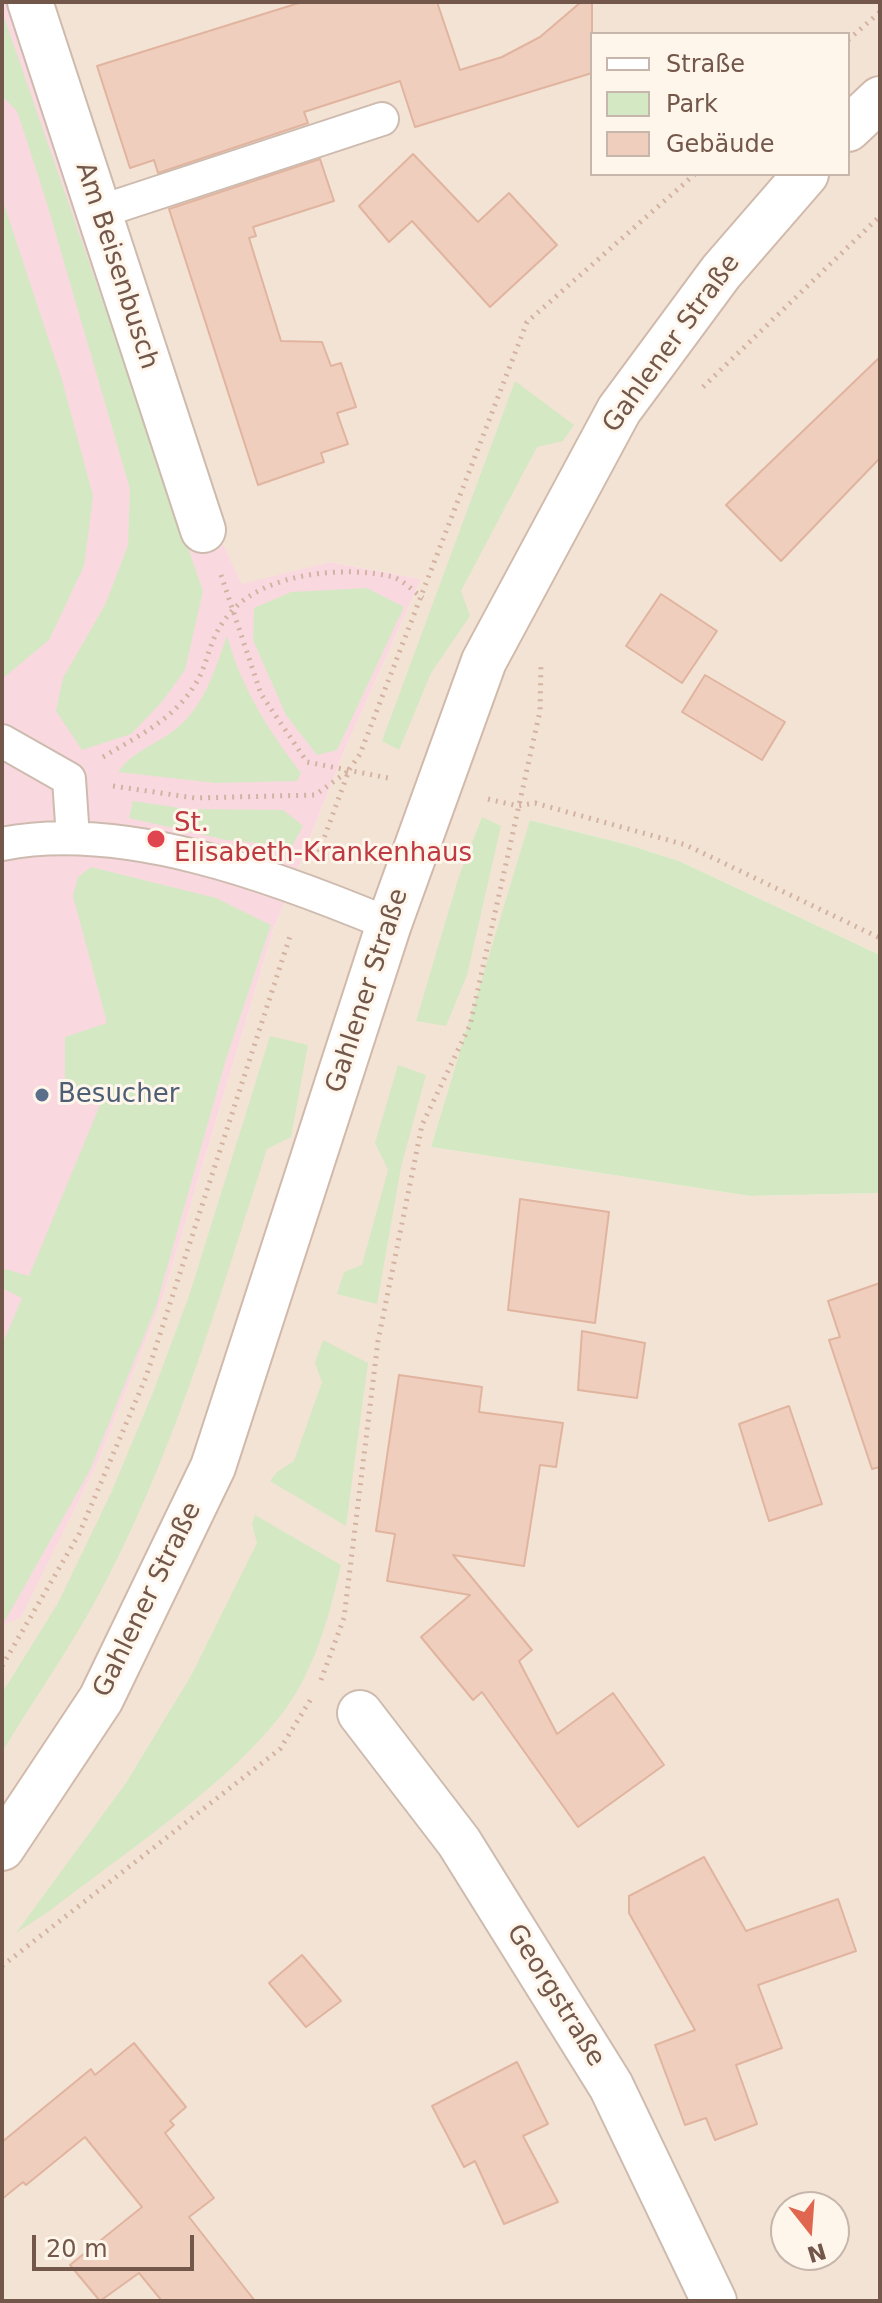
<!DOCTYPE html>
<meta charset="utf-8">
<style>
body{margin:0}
#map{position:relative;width:882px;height:2303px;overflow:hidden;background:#fbf1e5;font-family:"DejaVu Sans",sans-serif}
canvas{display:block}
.frame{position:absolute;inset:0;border:4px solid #73574b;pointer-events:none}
.legend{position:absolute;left:590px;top:32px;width:260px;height:144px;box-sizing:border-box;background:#fef6eb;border:2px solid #c6b6ab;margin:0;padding:10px 14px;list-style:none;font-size:24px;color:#73574b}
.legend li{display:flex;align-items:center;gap:16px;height:40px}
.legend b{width:40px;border:2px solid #c6b6ab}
.north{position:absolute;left:770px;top:2191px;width:80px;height:80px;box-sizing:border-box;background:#fef6eb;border:2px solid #c6b6ab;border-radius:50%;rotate:163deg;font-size:22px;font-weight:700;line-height:32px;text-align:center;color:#73574b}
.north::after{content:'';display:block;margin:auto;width:28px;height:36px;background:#e06650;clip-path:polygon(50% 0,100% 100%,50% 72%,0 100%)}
.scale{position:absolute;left:32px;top:2235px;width:162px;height:36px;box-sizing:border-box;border:4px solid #73574b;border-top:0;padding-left:10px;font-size:24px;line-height:28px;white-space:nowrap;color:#73574b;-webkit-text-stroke:6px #fef6eb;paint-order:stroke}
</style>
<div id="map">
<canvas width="882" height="2303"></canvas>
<div class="frame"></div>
<ul class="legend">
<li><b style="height:10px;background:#fff"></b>Straße</li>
<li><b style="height:22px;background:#d5e8c4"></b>Park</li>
<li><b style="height:22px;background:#efcebe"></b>Gebäude</li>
</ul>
<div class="north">N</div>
<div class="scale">20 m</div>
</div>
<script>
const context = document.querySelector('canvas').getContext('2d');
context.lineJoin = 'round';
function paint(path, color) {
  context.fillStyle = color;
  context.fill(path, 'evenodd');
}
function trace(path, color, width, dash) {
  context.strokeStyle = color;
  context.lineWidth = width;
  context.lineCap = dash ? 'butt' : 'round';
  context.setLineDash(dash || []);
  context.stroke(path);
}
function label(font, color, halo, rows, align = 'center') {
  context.font = font + ' "DejaVu Sans",sans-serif';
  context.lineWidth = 6;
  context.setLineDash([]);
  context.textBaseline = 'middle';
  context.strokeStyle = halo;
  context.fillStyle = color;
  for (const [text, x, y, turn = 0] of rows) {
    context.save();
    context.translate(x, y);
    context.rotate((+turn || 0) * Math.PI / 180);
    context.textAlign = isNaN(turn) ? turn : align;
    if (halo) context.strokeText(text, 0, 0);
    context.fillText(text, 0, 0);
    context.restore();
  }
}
const residential = new Path2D(`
 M9,2H880V955L679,861L629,845L531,820L431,1147L750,1196L880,1193V2301H2V1626L21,1616L98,1462L162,1300L273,931L346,747L421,579L330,562L242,585L151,395ZM592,34H848V174H592ZM786,2207H834V2255H786Z`);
const medical = new Path2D(`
 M2,2H9L151,395L242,584L330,562L421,579L346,747L273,931L162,1300L98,1462L21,1617L2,1626Z`);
const green = new Path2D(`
 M2,11L203,591L185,670L161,703L131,734L82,750L56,711L63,678L106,603L128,545L130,489L45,197L17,111L2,96Z
 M2,198L62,380L93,496L84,566L49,640L2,679Z
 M515,381L574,425L563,441L537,447L461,591L470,616L431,673L399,750L382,741Z
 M367,588L404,607L337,750L317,755L286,715L253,640L254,608L291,592Z
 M227,636C242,689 268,730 301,773L297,781L216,783L118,772C132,751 158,744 177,728C205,705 215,669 227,636Z
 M133,801L187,809L283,810L303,826L292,846L226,840L129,818Z
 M482,817L501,826L467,975L446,1026L416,1021L459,876Z
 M530,820L629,845L679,861L880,955V1193L750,1196L431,1147Z
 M91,867L216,898L271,925L226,1059L156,1307L90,1470L2,1626V1345L22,1298L2,1288V1268L29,1276L100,1105L103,1104L65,1085V1037L107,1023L73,896L78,877Z
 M270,1036L308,1045L291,1137L267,1149C217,1304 171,1465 92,1607C64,1657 31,1704 2,1752V1693L58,1603L111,1493L152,1395L189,1296Z
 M398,1065L426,1075L401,1167L377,1304L337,1294L344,1272L362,1265L388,1170L375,1143Z
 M323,1340L368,1363L346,1526L270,1481L277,1472L294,1461L322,1382L315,1363Z
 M255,1515L341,1565C331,1608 321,1647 300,1686C257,1766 125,1852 51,1910L16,1933L126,1783L192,1674L257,1543L252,1524Z`);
const building = new Path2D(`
 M302,2H437L460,70L502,57L540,37L581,2H592V73L415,127L400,81L304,112L308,123L158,173L154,160L130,168L97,66Z
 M413,154L478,222L509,193L557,245L490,307L412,221L389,242L359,206Z
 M320,159L334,201L253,227L256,236L249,238L281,341L322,342L331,366L341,363L356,407L337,413L348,444L321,453L324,462L258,485L169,209Z
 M880,357V458L781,561L726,505Z
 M661,594L717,631L682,683L626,646Z
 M705,675L785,722L762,760L682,712Z
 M520,1199L609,1212L595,1323L508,1310Z
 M880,1283V1467L872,1469L829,1340L840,1337L828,1301Z
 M582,1331L645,1343L637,1398L578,1390Z
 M399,1375L482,1387L479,1412L563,1423L556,1467L540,1465L524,1566L453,1555L532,1650L519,1661L557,1734L613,1693L664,1765L578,1827L482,1692L473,1700L421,1637L470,1595L387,1581L395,1534L376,1531Z
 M789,1406L822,1504L769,1521L739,1424Z
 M704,1857L746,1931L838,1899L856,1951L758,1985L782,2048L736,2065L757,2124L715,2140L706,2118L685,2125L655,2045L695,2030L629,1913V1896Z
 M302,1955L341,2001L306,2027L269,1983Z
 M134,2043L186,2107L170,2121L174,2125L165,2133L214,2198L189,2217L255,2301H162L139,2273L100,2301L70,2265L142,2207L85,2137L26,2185L23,2182L2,2199V2142L91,2069L95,2075Z
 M517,2062L548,2124L523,2136L558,2202L504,2224L475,2161L464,2167L432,2106Z`);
const path = new Path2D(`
 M848,40L880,12
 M703,387L880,216
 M221,575L261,694L307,762L388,778
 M103,757C136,737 173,720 194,686C211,661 206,639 232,611C265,573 346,565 393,577C403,580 414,592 423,598
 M113,786L195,798L315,795L347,772
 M488,799L518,806L535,803L686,845L880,938
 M319,852L349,770L360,754L527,322L695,174
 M2,1666L79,1534L146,1377L291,933
 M321,1680L344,1618L378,1341L422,1125L470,1025L540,711L541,663
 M2,1966L280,1749L311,1699`);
const service = new Path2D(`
 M99,212L382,119
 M2,741L69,779L73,838
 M2,844C125,820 276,877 389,924`);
const minor = new Path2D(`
 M30,2L203,530
 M360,1713L459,1842L611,2086L714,2301`);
const secondary = new Path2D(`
 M848,129L880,99
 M2,1848L101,1699L213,1467L389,924L484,661L619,410L721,272L806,174`);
const markers = [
 [156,839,10,"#e0444e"],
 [42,1095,8,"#5c6f8a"]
];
const streetNames = [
 ["Am Beisenbusch",116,266,72],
 ["Gahlener Straße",672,344,-54],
 ["Gahlener Straße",368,991,-72],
 ["Gahlener Straße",148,1600,-64],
 ["Georgstraße",555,1996,58]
];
const healthNames = [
 ["St.",174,824],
 ["Elisabeth-Krankenhaus",174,854]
];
const serviceNames = [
 ["Besucher",58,1095]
];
paint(residential, '#f3e3d4');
paint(medical, '#f9d9df');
paint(green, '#d5e8c4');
paint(building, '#efcebe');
trace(building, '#e1b49f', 2);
trace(service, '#cebbaf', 36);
trace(minor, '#cebbaf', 48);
trace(secondary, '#d1baac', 48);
trace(path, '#d4b2a1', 5, [2, 6]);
trace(service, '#fff', 32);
trace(minor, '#fff', 44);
trace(secondary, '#fff', 44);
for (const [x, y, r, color] of markers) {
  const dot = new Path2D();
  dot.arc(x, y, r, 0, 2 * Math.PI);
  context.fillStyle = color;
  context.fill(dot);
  trace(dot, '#fef6eb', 3);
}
label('26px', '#73574b', '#fef6eb', streetNames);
label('26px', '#be3a42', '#fef6eb', healthNames, 'left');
label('26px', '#4e5e75', '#fef6eb', serviceNames, 'left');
</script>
